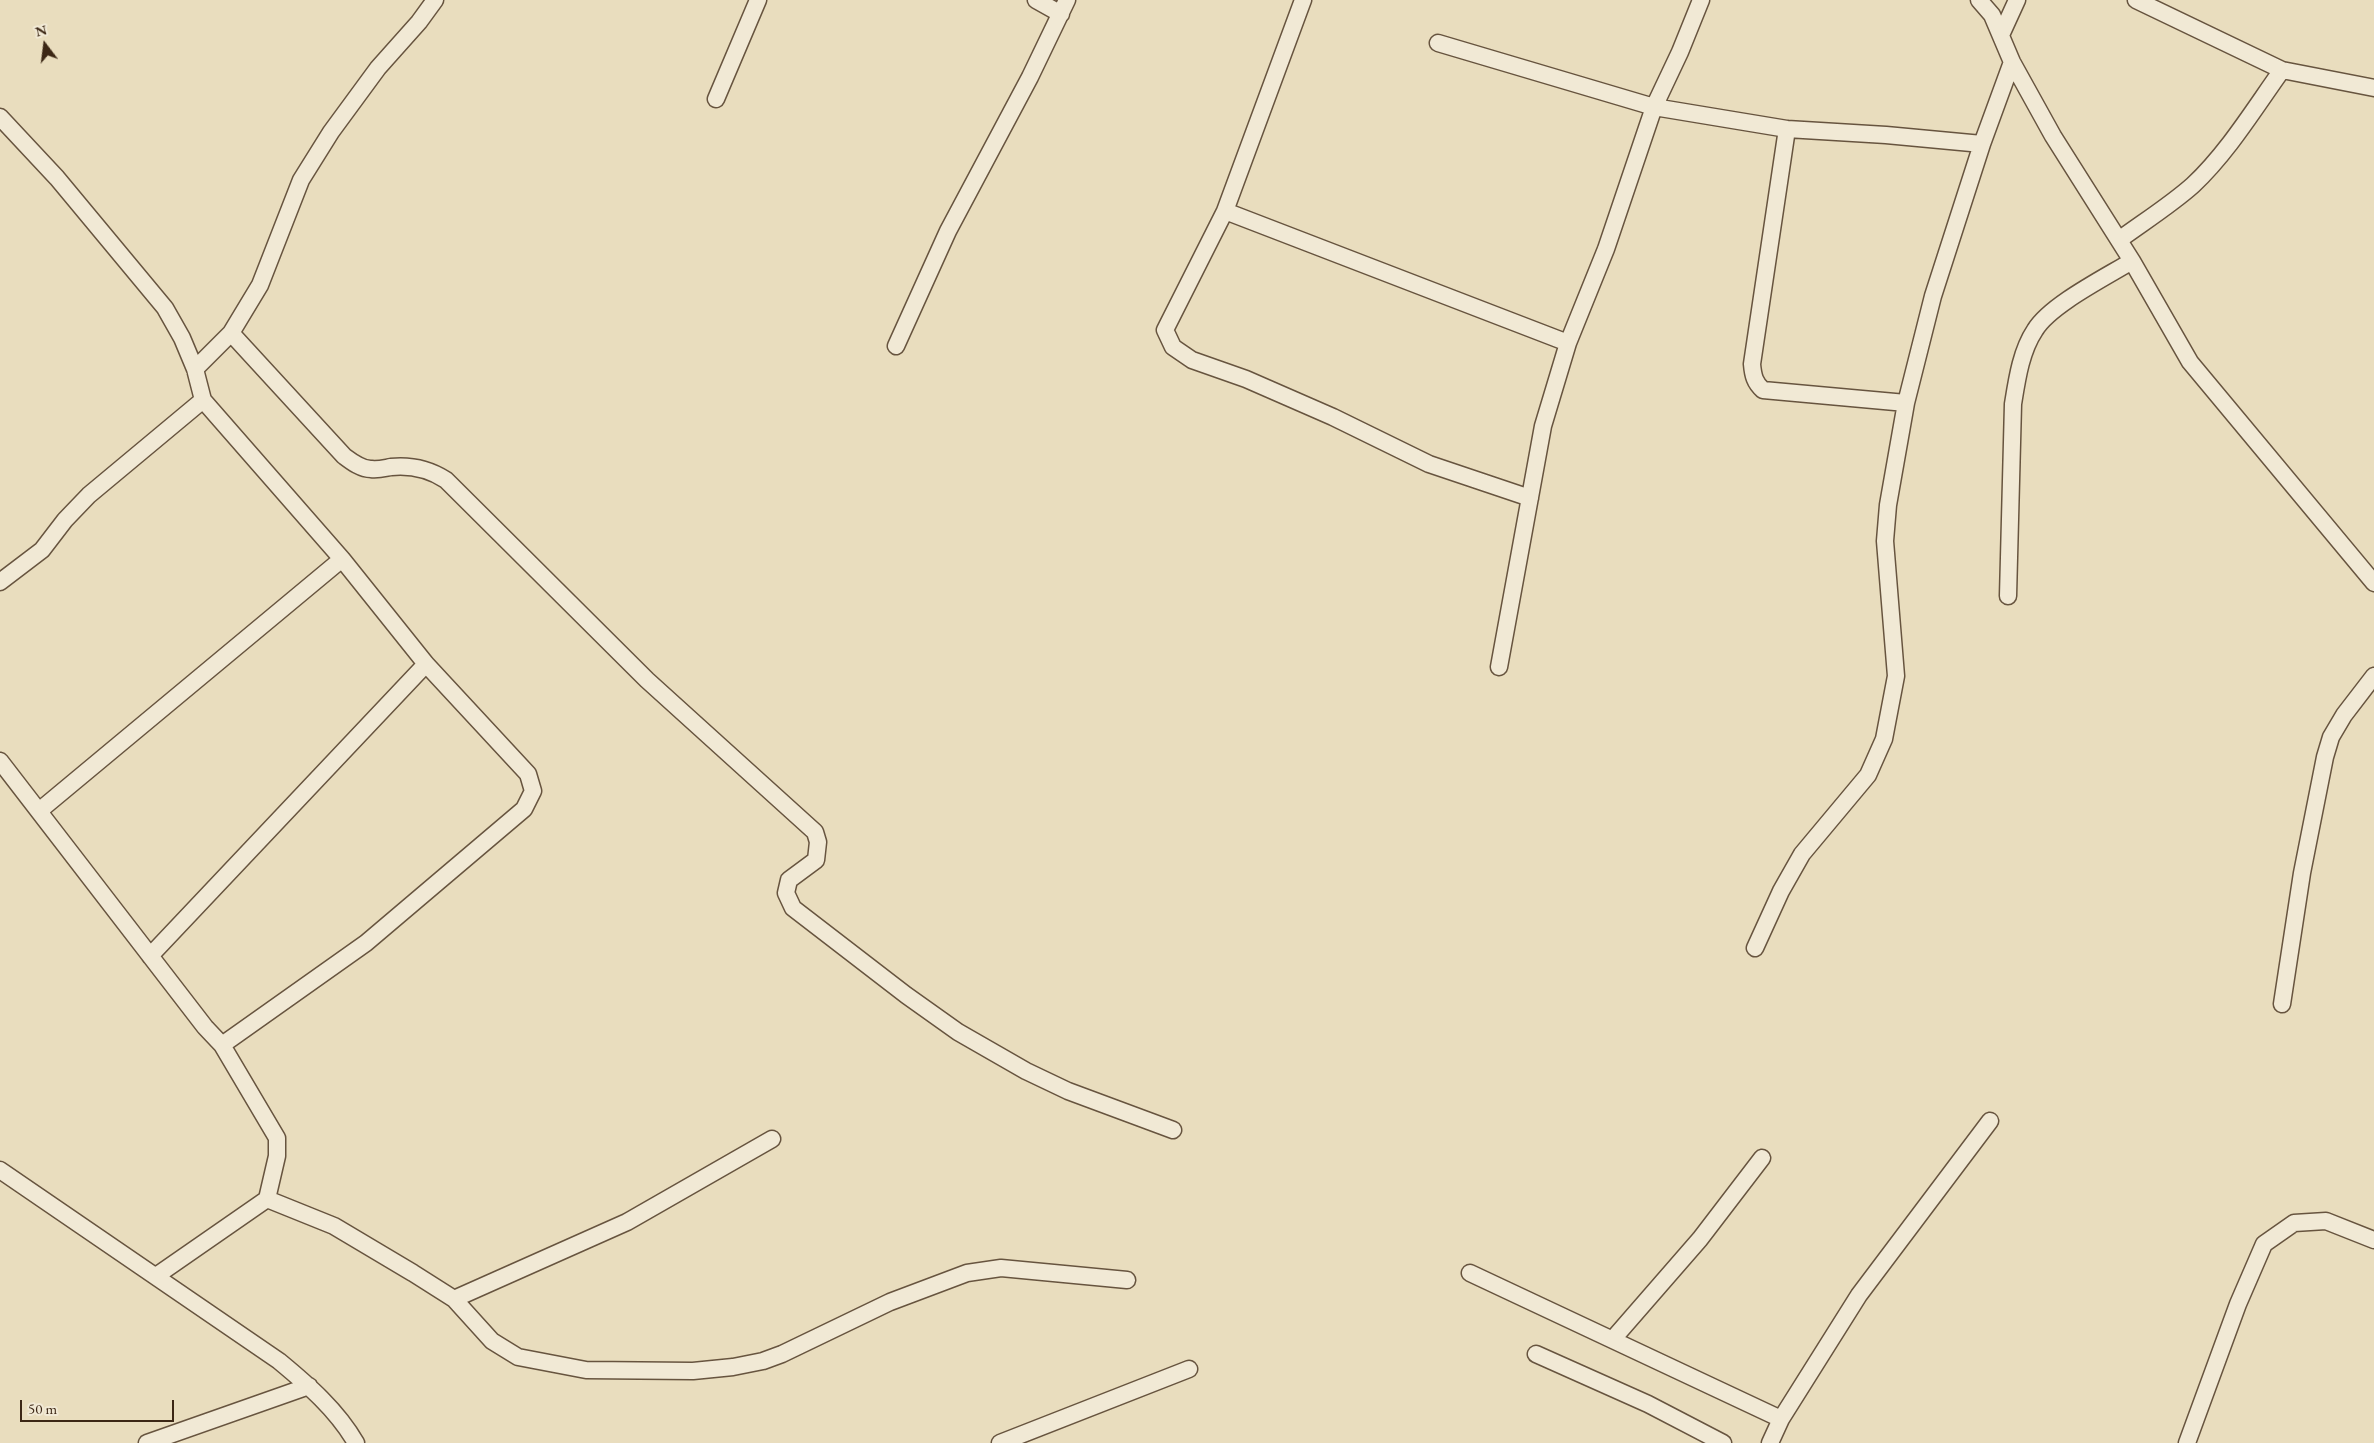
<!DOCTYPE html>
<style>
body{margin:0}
#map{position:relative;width:2374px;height:1443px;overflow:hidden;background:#e9ddbe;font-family:"EB Garamond",serif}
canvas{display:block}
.north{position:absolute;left:20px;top:20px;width:50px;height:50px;-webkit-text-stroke:4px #f1e9d5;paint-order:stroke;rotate:345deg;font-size:14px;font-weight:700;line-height:20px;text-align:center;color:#3c2715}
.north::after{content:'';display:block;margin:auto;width:18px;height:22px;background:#3c2715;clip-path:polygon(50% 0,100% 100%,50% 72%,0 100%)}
.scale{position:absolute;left:20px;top:1400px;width:154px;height:22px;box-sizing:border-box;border:2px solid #3c2715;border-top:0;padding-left:6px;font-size:15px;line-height:18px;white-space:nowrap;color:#3c2715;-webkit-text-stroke:4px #f1e9d5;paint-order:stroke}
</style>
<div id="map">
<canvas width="2374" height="1443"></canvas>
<div class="north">N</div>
<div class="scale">50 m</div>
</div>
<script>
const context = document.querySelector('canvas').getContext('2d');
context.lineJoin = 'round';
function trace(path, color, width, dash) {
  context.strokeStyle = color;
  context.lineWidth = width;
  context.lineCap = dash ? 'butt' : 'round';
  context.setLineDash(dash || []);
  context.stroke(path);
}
const street = new Path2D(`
 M1036,0L1061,14
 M1303,0L1225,211L1165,330L1173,347L1192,360L1246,379L1333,417L1429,464L1530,498
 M1979,0L1992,15L2012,62L2053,136L2132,261L2190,362L2374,583
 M2136,0L2282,70L2374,88
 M2001,35L2017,0
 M1438,43L1654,107L1787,129L1886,135L1982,144
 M716,99L758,0
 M0,117L57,178L165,308L182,338L195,369L203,400L342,559L426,664L528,774L533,791L524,809L366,943L222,1045
 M1787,129L1752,364C1753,376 1755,383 1763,390L1906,403
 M1225,211L1568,343
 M2119,240C2142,223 2172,204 2193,185C2228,152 2254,109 2282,70
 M231,333L344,456C352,462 361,469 371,469C378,470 385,468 391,467C411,465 429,469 446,480L647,680L815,832L818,842L816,860L789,880L786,893L793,908L906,995L958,1032L1026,1071L1068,1091L1173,1130
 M896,346L948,231L1030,77L1067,0
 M195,369L231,333L260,285L301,180L331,132L378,68L419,22L435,0
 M0,582L42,550L65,520L89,495L203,400
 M2008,596L2013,404C2017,379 2021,351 2035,330C2050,305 2106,277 2132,261
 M1499,667L1543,426L1568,343L1606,249L1654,107L1680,52L1701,0
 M0,761L205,1027L222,1045L277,1138V1156L267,1199L156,1276
 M39,811L342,559
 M1755,948L1781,891L1802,854L1868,775L1884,739L1896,676L1885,541L1888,505L1906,403L1933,296L1982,144L2012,62
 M150,956L426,664
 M2282,1004L2302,873L2325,757L2331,737L2344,715L2374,676
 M0,1170L279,1361C308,1385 337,1410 356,1443
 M267,1199L334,1226L413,1273L454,1299L492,1341L518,1357L586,1370L693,1371L733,1367L763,1361L782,1354L890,1302L967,1273L1001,1268L1127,1280
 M1470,1273L1781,1419
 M454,1299L627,1222L772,1139
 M1613,1339L1700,1239L1762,1158
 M1536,1354L1648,1404L1723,1443
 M147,1443L309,1386
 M1000,1443L1189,1369
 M1770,1443L1781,1419L1859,1295L1990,1121
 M2187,1443L2238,1304L2264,1244L2294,1223L2326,1221L2374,1240`);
trace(street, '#67543f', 19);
trace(street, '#f1e9d5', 16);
</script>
